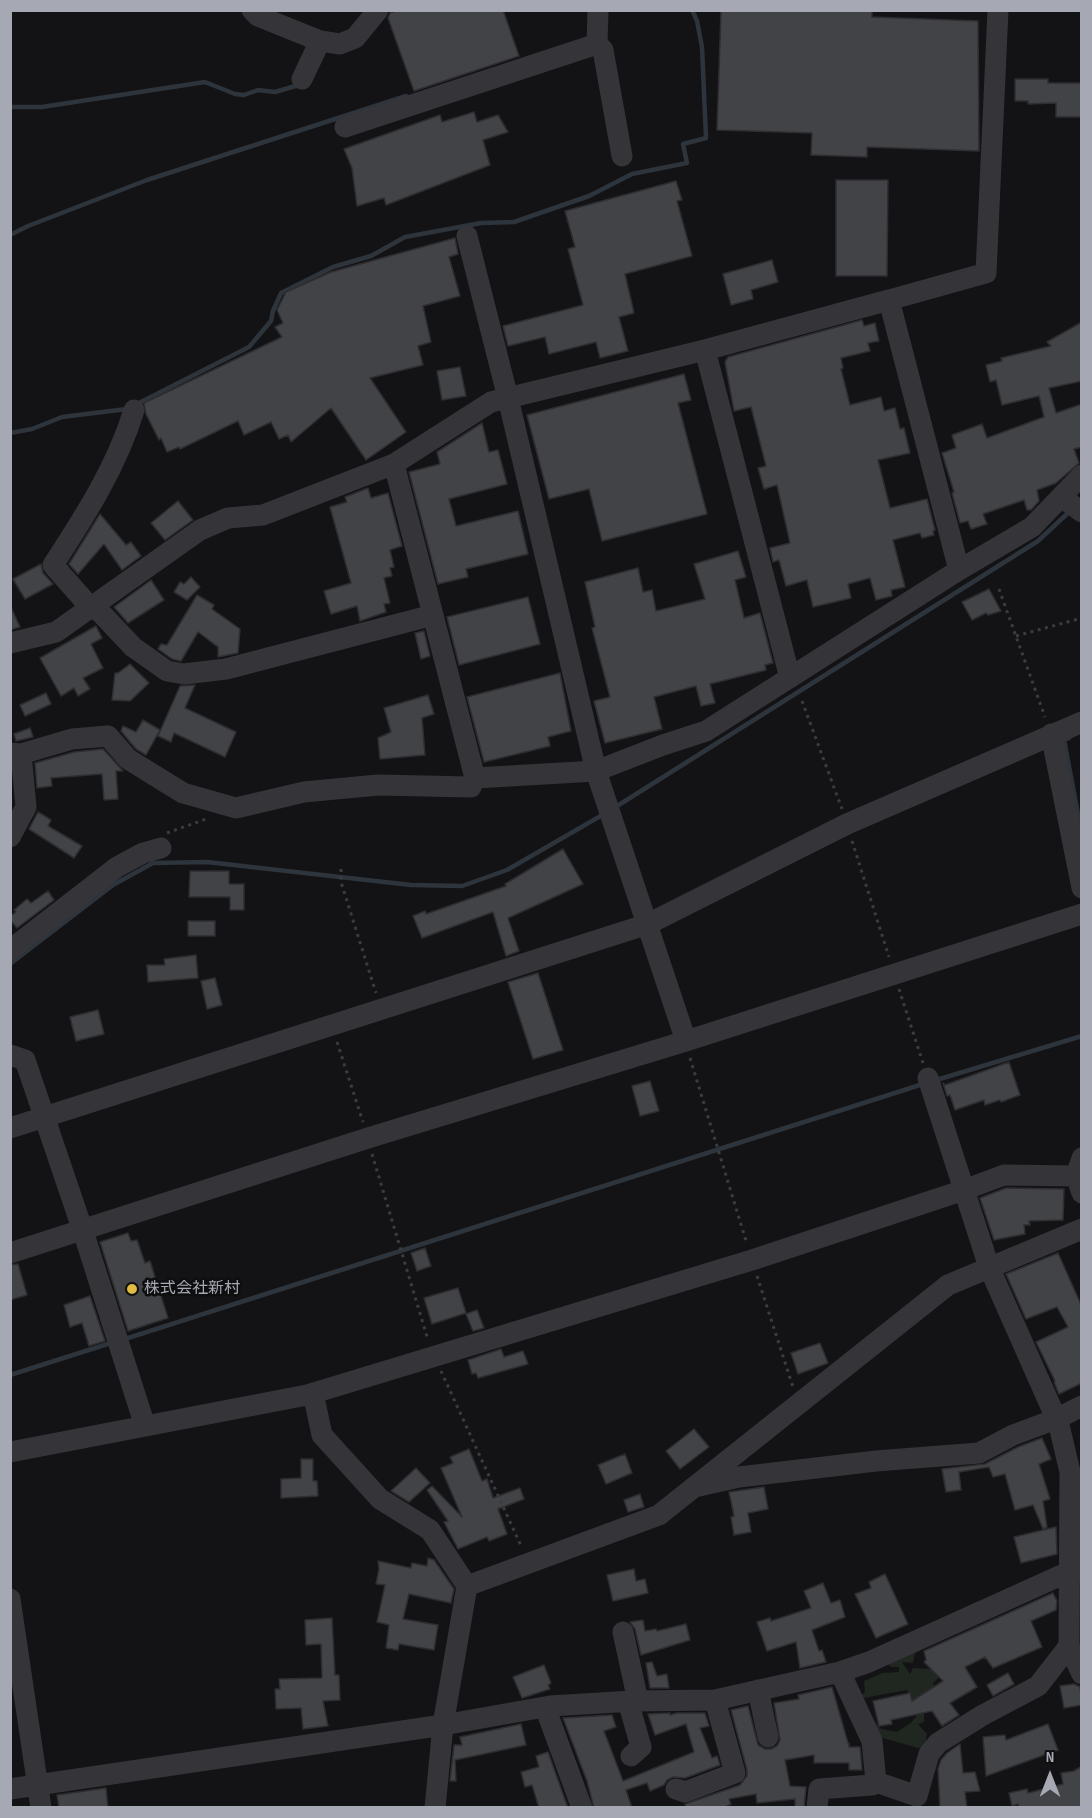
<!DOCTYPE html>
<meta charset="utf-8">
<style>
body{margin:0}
#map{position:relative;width:1092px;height:1818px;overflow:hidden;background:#131315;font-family:"Sofia Sans Condensed",sans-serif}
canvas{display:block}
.frame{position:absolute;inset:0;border:12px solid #a6a9b4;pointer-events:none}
.north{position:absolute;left:1020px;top:1746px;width:60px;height:60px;-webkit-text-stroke:4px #0e0e0f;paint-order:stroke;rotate:0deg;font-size:16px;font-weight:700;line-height:24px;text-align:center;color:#a6a9b4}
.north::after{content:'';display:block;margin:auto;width:21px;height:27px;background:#a6a9b4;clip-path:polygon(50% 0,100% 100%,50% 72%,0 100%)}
</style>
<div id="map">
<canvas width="1092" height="1818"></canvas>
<div class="frame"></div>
<div class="north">N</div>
</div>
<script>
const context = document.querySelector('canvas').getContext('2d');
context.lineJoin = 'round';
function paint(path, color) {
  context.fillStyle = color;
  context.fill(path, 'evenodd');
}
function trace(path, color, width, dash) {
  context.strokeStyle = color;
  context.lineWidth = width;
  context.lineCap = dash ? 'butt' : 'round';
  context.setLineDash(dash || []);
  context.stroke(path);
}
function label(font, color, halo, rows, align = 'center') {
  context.font = font + ' "Sofia Sans Condensed","Noto Sans JP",sans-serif';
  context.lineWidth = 5;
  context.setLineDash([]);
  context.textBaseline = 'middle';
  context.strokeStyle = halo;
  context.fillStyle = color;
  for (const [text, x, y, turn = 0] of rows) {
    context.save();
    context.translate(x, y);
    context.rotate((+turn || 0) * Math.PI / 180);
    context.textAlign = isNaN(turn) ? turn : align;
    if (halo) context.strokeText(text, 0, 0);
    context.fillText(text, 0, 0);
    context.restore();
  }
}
const green = new Path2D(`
 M911,1647L915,1653L913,1663L902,1662L910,1674L913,1668L930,1669L945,1662L942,1675L933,1683L934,1686L924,1703V1722L918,1724L927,1734L925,1746L918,1748L876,1736L874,1721L881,1729L897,1732L911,1723L918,1714L907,1690L858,1699L865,1692L864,1681L883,1673L899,1672V1667H891L888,1664Z`);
const stream = new Path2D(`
 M10,107H42L205,82L235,94L244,95L258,90L275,92L299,85
 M10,235L28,226L147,180L406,96
 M135,405L249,347L271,321L273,311L281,293L333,267L371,256L405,237L481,223L514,222L589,196L632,174L687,163L683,144L706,138L702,47L697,21L692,10
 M10,433L32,429L62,417L127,409
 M1069,738L1064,740L1081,830
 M614,808L1038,541L1069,512
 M10,964L113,885L153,863L207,862L411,885L462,886L507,870L604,814
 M933,1081L1082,1036
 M125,1339L923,1084
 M10,1375L114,1342`);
const building = new Path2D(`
 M398,10H503L519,56L414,91L388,18L390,13Z
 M721,10H872V17L978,21L979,151L867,147V157L811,155L812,133L717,130Z
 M1015,79H1048V83H1082V117H1056V103L1028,104V101H1015Z
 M474,112L477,122L498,115L508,132L483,140L490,165L386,205L384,198L357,206L352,168L344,149L440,115L442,122Z
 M836,180H888L887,276H836Z
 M676,181L682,200L677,201L692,256L625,274L634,313L619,317L628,351L600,358L596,342L549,354L545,337L508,346L503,326L583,305L568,249L575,247L565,211Z
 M455,238L458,254L449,257L460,296L423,306L431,342L418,346L423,365L370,378L406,432L366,460L331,408L291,442L288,435L279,439L271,422L244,435L238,421L180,449L179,447L167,452L161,438L159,440L146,414L144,403L282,337L275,327L283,323L277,310L286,292L331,272Z
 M772,260L778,282L751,290L753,299L731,305L723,274Z
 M862,320L864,326L875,323L879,341L868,343L870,351L841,358L843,368L841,369L850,405L881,397L884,411L895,408L900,429L904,428L910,453L878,460L890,508L927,499L935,530L933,531L934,535L922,538L920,533L893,540L905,587L891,590L892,596L876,600L870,578L848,584L851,598L813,607L807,580L786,586L779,560L773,562L770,548L790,543L777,485L764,489L758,468L766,466L751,407L734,411L725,362L728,357Z
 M1082,322V381L1049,388L1056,413L1082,404V447L1074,449L1079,463L1056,483L1037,490L1039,501L1031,510H1027L1024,500L983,514L987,524L971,529L968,521L960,523L952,493L954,492L942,453L956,448L952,435L982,424L987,438L1044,417L1039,396L1002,405L996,380L990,382L986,365L1002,361L1001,358L1051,346L1047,342Z
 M460,367L466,396L442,400L437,371Z
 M684,374L691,400L678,403L707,514L602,541L589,489L549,499L527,415Z
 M482,423L489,452L498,450L507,484L449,499L456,526L518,511L528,554L466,569L468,577L438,584L409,472L440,464L437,452Z
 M368,488L371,498L388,493L402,546L390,550L394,567L390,568L392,576L384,578L390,603L384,604L386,612L360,621L357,606L331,614L324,591L351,583L330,507L347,502L345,497Z
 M178,501L193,520L165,540L151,523Z
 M100,514L126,545L131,542L141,556L122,570L104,544L78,574L69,564Z
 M738,551L746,577L735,580L744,618L760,613L773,663L765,665L766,670L710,684L715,703L701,706L696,686L654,697L662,729L605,743L594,701L610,697L592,628L595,627L585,582L638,568L643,592L652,590L656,611L705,599L694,564Z
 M41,564L43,573L53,584L25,599L13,579Z
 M191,577L200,587L187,600L174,592L180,582L184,584Z
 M151,580L164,600L128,623L114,607Z
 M989,589L1001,611L988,615L986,613L972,620L962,602Z
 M197,595L214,605L212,609L240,629L238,653L218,657V647L198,632L181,661L172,659L158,649L161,644L167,645Z
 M528,597L540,644L459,665L447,617Z
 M10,605L20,627L10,630Z
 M96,626L102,638L91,644L103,668L83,678L90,689L78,696L74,688L61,696L40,658Z
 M424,631L430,656L421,659L415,633Z
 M130,664L149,683L130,701L112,700L115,673H118Z
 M560,673L571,731L548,737L550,746L484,762L467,697Z
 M195,685L185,708L236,732L225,757L174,733L171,742L158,736L180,686Z
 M46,693L51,704L25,716L20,705Z
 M428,695L434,714L422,718L425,755L380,759L378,738L391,732L384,708Z
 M143,720L160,730L146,755L136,749L121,731L123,726L136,732Z
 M30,728L33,737L16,741L14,734Z
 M103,749L123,771H116L118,799L104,800L102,774L51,778L52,786L37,788L35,763L74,752Z
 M38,812L51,820L48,826L82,846L74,858L29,829Z
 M563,849L583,884L508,918L519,951L506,956L493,912L422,938L413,916L425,911L426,914L506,886L505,884Z
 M190,871H229V884H244V910H230V897H189Z
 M48,891L54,900L17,928L10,920V916L16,912L14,910L27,899L31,903Z
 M188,921H215V936H188Z
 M196,955L198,978L148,982L147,965H165L164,959Z
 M538,973L563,1050L533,1059L508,982Z
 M215,978L222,1005L207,1009L201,981Z
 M98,1010L104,1034L76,1041L70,1017Z
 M1009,1062L1020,1095L1001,1102L1000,1100L985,1105L984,1100L955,1110L950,1095L947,1096L943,1083L945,1085Z
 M650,1081L659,1111L640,1116L632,1086Z
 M1006,1188L1064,1189L1063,1220L1029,1221L1030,1225H1024L1025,1234L994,1240L980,1198Z
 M128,1233L131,1241L137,1240L145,1263L150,1261L168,1318L128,1331L100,1242Z
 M425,1248L431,1266L417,1271L411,1253Z
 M1058,1253L1082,1307V1383L1059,1394L1054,1382L1055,1381L1036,1342L1068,1327L1057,1307L1026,1319L1006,1274Z
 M18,1264L27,1295L10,1300V1265Z
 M458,1288L466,1313L432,1324L424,1298Z
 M90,1296L105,1341L89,1346L82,1323L70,1327L64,1305Z
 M477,1310L484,1328L473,1331L466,1314Z
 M820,1343L828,1363L798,1374L791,1353Z
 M501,1349L504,1357L523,1351L528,1364L478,1378L476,1373L472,1374L468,1360Z
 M694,1429L709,1447L680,1469L666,1451Z
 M1042,1438L1051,1459L1039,1464L1050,1499L1043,1501L1047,1527L1043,1529L1033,1505L1015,1510L1005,1474L993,1477L989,1467L959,1472L961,1490L946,1492L942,1469L985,1464L1018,1447Z
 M469,1449L482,1481L487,1479L493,1498L520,1488L524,1499L498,1509L507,1534L489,1541L487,1537L458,1549L444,1522L448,1521L427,1490L432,1486L462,1517L441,1468L453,1463L450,1457Z
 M625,1454L632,1473L606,1484L598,1465Z
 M301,1459H313V1481H317L318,1496L281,1498V1479L301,1478Z
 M416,1468L430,1483L409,1502L391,1491Z
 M764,1487L768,1509L748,1513L751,1532L734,1535L731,1517L734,1516L729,1492Z
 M640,1494L644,1507L628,1512L624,1500Z
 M1056,1527L1057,1554L1021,1563L1014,1537Z
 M428,1558L434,1560L454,1589L451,1603L409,1594L403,1619L438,1625L434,1650L399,1644L398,1650L386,1648L389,1625L377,1622L385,1585L376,1584L379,1569L378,1561L411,1568L412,1563L427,1566Z
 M634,1569L636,1581L645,1579L648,1593L613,1601L607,1575Z
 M885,1574L908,1624L876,1638L855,1594L871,1588L869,1582Z
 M823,1583L831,1603L840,1600L845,1617L812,1630L819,1651L822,1650L826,1662L800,1668L796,1642L767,1651L757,1622L770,1618L771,1621L811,1608L804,1591Z
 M1053,1593L1057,1601L1056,1610L1031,1621L1042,1647L993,1668L985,1657L965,1667L977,1687L950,1703L959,1715L942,1726L932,1711L891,1720L892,1724L879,1726L873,1701L910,1693L912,1701L943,1681L924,1662L926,1660L924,1651Z
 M332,1618L335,1675H339L340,1700L323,1701L328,1726L303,1729L301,1708L276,1709L275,1689H280L279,1679L322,1678L321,1644L306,1645L305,1620Z
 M643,1620L645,1631L656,1629L657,1631L686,1624L690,1640L641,1655L635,1629L630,1622Z
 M652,1662L657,1676L667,1674L669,1688H650L646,1663Z
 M544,1665L551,1683L548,1685L550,1689L522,1698L513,1677Z
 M1008,1673L1014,1684L993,1696L987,1685Z
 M1074,1684L1080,1687L1082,1705L1064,1708L1060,1686Z
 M832,1687L848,1743H849V1747H860L862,1770H849V1763H814V1755L785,1760L790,1786L806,1787L804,1808H795V1799L757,1803L756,1794L729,1799L731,1804L723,1808H686L685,1804L740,1785L747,1776V1770L731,1710L748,1706L758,1745L765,1749H771L777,1746L780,1740L774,1703L799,1699L798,1695Z
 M670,1713V1715L677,1713H705L709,1726L700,1728L712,1758L717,1756L720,1765L685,1778L673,1777L667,1780L664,1785L650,1791L647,1783L626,1790L632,1808H594L587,1781L563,1718L612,1715L616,1727L604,1731L623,1781L694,1752L686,1724L655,1735L648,1714Z
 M521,1724L526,1745L455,1760L456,1781H450L454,1745H462L460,1737Z
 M1048,1724L1058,1750L986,1776L983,1737L1005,1735L1006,1740Z
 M960,1744L963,1773L975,1772L980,1791L965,1792L967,1808H940L938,1769L941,1760L947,1753Z
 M548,1752L568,1808H539L532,1785L525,1787L521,1772L539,1767L536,1756Z
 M1082,1766V1808H1019L1018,1804L1012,1806L1009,1793L1027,1789L1028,1793L1063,1784L1061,1773L1074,1771Z
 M106,1788L108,1808H59L57,1795Z`);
const path = new Path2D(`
 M999,589L1045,717
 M1016,636L1082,618
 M802,701L842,809
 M167,833L206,819
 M852,841L889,957
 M341,869V882L376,993
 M899,989L923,1063
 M337,1042L363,1122
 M690,1058L747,1244
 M372,1154L428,1340
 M757,1276L793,1387
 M441,1371L522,1548`);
const minor = new Path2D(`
 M252,10L258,16L320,41L340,44L355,38L378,10
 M597,44L598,10
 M302,79L320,41
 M345,127L597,44L603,50L622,156
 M467,236L508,398L596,771L686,1041
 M889,300L986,273L998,10
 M705,350L790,678
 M134,410C117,466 85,516 53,565L90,607L100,612L133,647L167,671L184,674L226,669L433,615
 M1061,497L1082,512
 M959,570L889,300L705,350L491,402L394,464L475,778L596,771L663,745L706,731L959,570L1032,527L1082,475
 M10,643L56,632L200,530L228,518L263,515L394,464
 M1051,734L1082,888
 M10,753L21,754L72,739L108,736L128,759L183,793L236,808L304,792L378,785L471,787L475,778
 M10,837L26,807L21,754
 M10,950L117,867L143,853L161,848
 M10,1055L25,1060L83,1231L145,1426
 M928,1078L989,1267L1059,1425L1070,1472L1069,1646L1082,1674
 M10,1128L648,924L847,824L1082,722
 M1082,1158L1076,1176L1082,1193
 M10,1253L368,1138L686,1041L1082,914
 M313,1393L322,1435L380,1499L430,1530L467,1586
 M10,1452L307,1395L752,1260L964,1190L1004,1175L1076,1176
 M699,1486L739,1477L876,1461L979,1453L1013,1435L1056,1419L1082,1406
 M10,1599L41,1808
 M623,1632L638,1701
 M840,1672L872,1741L876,1782L917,1796L929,1754L938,1743L983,1715L1038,1686L1069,1646
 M758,1690L768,1737
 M628,1701L641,1747L631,1756
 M545,1707L582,1808
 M10,1789L443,1725L550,1706L633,1701L715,1700L840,1672L869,1662L1064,1574L1082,1571
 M676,1789L685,1792L735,1773L715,1700
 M435,1808L443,1725L467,1586L659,1515L948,1285L1082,1229
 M817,1808L819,1789L872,1785L876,1782`);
const markers = [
 [132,1289,6,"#dfbb41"]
];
const poiNames = [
 ["株式会社新村",144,1289]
];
paint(green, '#202721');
trace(stream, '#2e343c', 4.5);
paint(building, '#424347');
trace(building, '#2e2d30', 1.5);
trace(path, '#3b3c40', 3, [3, 4.5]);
trace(minor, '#353539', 21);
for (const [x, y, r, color] of markers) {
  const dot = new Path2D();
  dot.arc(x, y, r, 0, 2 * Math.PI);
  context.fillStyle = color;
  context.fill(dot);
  trace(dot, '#0e0e0f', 2);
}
label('16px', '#a6a9b4', '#0e0e0f', poiNames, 'left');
</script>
